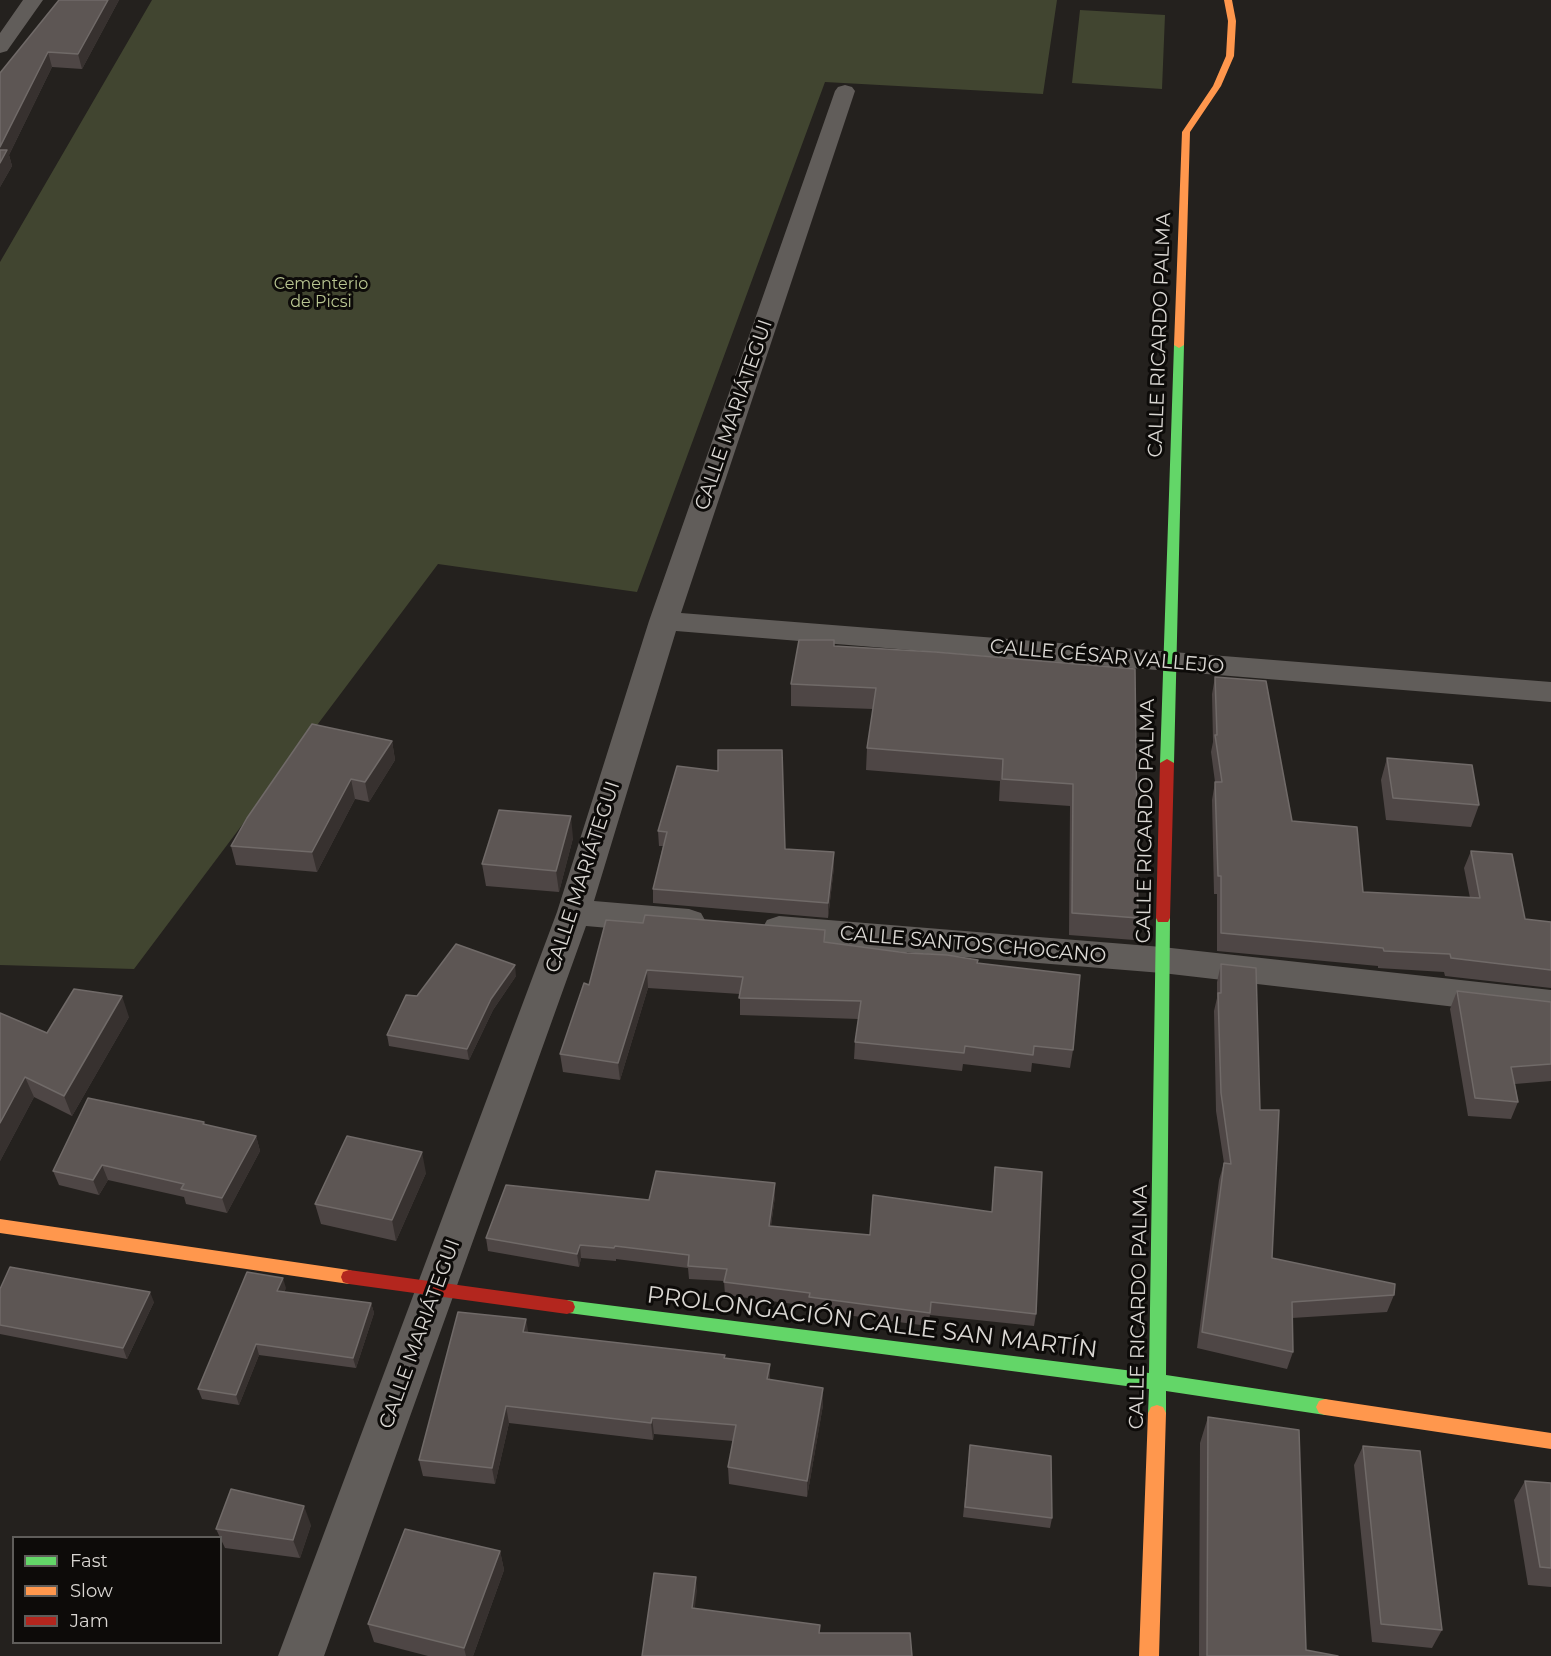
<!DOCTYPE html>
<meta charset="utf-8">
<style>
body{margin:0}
#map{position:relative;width:1551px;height:1656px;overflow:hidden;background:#24211e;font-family:Montserrat,sans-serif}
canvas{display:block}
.legend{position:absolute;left:12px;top:1536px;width:210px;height:108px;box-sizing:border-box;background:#0d0b09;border:2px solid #5f5d5a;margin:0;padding:8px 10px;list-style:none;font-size:18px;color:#dad7d3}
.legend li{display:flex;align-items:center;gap:12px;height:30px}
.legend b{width:30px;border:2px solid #5f5d5a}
</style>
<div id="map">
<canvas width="1551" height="1656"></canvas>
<ul class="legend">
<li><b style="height:8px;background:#63d668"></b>Fast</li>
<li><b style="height:8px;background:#ff974d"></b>Slow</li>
<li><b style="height:8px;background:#b3261e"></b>Jam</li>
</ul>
</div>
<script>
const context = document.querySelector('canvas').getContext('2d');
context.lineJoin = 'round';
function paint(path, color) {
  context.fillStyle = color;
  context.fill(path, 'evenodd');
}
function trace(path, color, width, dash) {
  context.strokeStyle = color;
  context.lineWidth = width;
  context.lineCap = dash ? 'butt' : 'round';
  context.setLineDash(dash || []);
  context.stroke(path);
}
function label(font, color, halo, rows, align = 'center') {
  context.font = font + ' Montserrat,sans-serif';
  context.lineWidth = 6;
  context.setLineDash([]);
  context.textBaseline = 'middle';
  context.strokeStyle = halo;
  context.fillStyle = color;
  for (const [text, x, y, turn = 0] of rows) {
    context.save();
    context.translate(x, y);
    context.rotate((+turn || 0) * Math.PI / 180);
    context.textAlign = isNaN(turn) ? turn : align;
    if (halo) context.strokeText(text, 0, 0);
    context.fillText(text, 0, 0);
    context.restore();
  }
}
const green = new Path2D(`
 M152,0H1057L1043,94L825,82L637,592L438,564L134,969L0,965V262Z
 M1080,10L1165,15L1162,89L1072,83Z`);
const street = new Path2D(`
 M23,0H43L7,51L0,53V33Z
 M845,85L852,87L855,91L681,613L1551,682V702L676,631L594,901L689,909L701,913L706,922L701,931L689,935L586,926L324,1656H278L557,912L649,621L835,91L838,87Z
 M779,916L1162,947L1551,990V1018L1162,973L779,942L767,938L762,929L767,920Z`);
const fast = new Path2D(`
 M1179,342L1184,345L1174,763L1167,767L1160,763L1174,345Z
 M1163,913L1168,914L1170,918L1166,1375L1325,1399L1331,1401L1334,1407L1331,1413L1325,1415L1166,1391V1413L1163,1419L1157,1421L1151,1419L1148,1413L1149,1389L561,1312L559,1307L561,1302L567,1300L1149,1373L1156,918L1158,914Z`);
const slow = new Path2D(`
 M1224,0H1232L1236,21L1234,56L1221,86L1190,132L1184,345L1179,348L1174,345L1182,132L1213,86L1226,56L1228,21Z
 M0,1219L349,1270L355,1272L357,1277L355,1282L349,1284L0,1233Z
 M1325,1399L1551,1433V1449L1325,1415L1319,1413L1316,1407L1319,1401Z
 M1157,1405L1163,1407L1166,1413L1159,1656H1139L1148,1413L1151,1407Z`);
const jam = new Path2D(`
 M1167,759L1174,763L1170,918L1168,922H1158L1156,918L1160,763Z
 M349,1270L567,1300L573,1302L575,1307L573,1312L567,1314L349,1284L343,1282L341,1277L343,1272Z`);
const wall = new Path2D(`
 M59,0H119L82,69L52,67L9,155L12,166L0,187V73Z
 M834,646L1135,669L1138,918L1134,940L1069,935L1070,806L999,801L1000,781L866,770L867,748L873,709L791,706V684Z
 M1215,677L1292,821L1363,892L1470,898L1464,868L1471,851L1525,919L1551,922V988L1445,976L1444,972L1378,968V966L1217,951V894H1214L1212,800L1215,782L1211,752L1213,742L1212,694Z
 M392,741L395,760L369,802L355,799L317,872L236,865L231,846Z
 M1387,758L1479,805L1471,827L1386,820L1381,780Z
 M658,831L785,849L834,852V867L828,918L653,903V889L663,846H659Z
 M573,838L559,892L486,886L482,864Z
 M643,923L825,930V942L977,963L1073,1050L1070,1068L1032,1063L1031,1072L963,1064L962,1071L854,1059L855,1042L858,1019L740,1015V994L648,988L620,1080L563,1072L560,1054L589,985Z
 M1221,964L1260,1110L1272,1258L1394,1295L1387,1312L1292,1318L1293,1352L1287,1369L1197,1348L1219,1180L1224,1163L1216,1111L1214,1011L1217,998V982Z
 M516,976L493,1010L469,1060L389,1046L387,1035L417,996Z
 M1457,991L1551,1002V1081L1515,1084L1518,1102L1511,1119L1468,1116L1450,1009Z
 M0,1013L47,1033L129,1017L72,1116L34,1097L0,1161Z
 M204,1122L205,1125L256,1136L260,1151L227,1213L186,1204L184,1197L108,1180L99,1195L59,1185L53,1171Z
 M995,1167L1036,1314L1034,1326L930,1315L928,1326L809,1310V1306L725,1295L724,1281L689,1279L688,1268L616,1259V1261L581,1258L579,1267L488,1251L486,1238L649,1200L775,1196L771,1226L870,1235L992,1212Z
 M426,1173L396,1241L321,1224L315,1204Z
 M286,1288L284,1292L371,1303L374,1313L356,1368L259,1355L239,1405L202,1399L198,1389Z
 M0,1289L154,1302L127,1359L0,1334Z
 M528,1332L770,1364V1379L823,1405L807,1497L729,1484L728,1467L733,1441L654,1434L653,1440L509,1423L495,1484L423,1476L419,1460Z
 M1208,1417L1306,1650L1338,1656H1199L1200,1443Z
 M970,1445L1052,1518L1050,1528L963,1517Z
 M1363,1446L1442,1630L1432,1648L1372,1642L1354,1465Z
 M1525,1481L1551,1483V1587L1528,1585L1514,1500Z
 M311,1525L300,1558L225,1548L216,1529Z
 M500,1551L504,1570L473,1656H428L374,1642L368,1624Z`);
const shadedWall = new Path2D(`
 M108,0H119L82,69L78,54Z
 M48,52L52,67L9,155L12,166L0,187V147Z
 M392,741L395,760L369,802L365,782Z
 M351,779L355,799L317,872L312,852Z
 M571,816L573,838L559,892L556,871Z
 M834,852V867L828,918V903Z
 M515,965L516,976L493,1010L469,1060L467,1049L491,999Z
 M647,970L648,988L620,1080L618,1063Z
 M122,996L129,1017L72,1116L64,1096Z
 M25,1077L34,1097L0,1161V1123Z
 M256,1136L260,1151L227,1213L222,1198Z
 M422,1152L426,1173L396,1241L392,1220Z
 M102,1165L108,1180L99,1195L93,1180Z
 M775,1183V1196L769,1239V1226Z
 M580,1245L581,1258L579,1267L577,1254Z
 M283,1278L286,1288L280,1302L277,1291Z
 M150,1292L154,1302L127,1359L123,1348Z
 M371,1303L374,1313L356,1368L353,1358Z
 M526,1319L529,1336L523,1332Z
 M256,1344L259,1355L239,1405L236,1395Z
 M770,1364V1381L767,1379Z
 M823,1388V1405L807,1497V1481Z
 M506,1406L509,1423L495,1484L492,1468Z
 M652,1418L654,1434L653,1440L651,1423Z
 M304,1506L311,1525L300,1558L293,1540Z
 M500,1551L504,1570L473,1656H466L464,1648Z
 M696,1577L697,1591L693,1622L692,1608Z`);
const building = new Path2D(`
 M59,0H108L78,54L48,52L0,147V73Z
 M0,150H7L0,163Z
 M799,640H834V646L935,652L1135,669L1138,918L1072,913L1073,784L1002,779L1003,759L867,748L876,688L791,684Z
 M1215,677L1266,681L1292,821L1357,827L1363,892L1480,898L1471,851L1512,854L1525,919L1551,922V970L1451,958L1450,954L1384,951L1383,948L1221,933V876H1218L1215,782H1222L1215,735H1217Z
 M312,724L392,741L365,782L351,779L312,852L231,846L247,818Z
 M718,750H782L785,849L834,852L828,903L653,889L667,832L658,831L677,766L718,771Z
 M1387,758L1472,765L1479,805L1393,798Z
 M499,810L571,816L556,871L482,864Z
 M645,915L825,930L824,942L907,953L947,955L978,960L977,963L1080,975L1073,1050L1034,1046L1033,1055L965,1046L964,1053L855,1042L861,1001L739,998L743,977L647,970L618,1063L560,1054L584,983L589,985L606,920L643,923Z
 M456,944L515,965L491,999L467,1049L387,1035L406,995L417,996Z
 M1221,964L1256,968L1260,1110H1279L1272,1258L1395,1284L1394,1295L1292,1302L1293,1352L1202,1332L1224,1163L1231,1164L1221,1093L1218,993H1221Z
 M74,989L122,996L64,1096L25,1077L0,1123V1013L47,1033Z
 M1457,991L1551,1002V1064L1511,1067L1518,1102L1475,1098Z
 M88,1098L204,1122L203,1124L256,1136L222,1198L181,1189L184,1184L102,1165L93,1180L53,1171Z
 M347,1136L422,1152L392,1220L315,1204Z
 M995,1167L1042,1172L1036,1314L931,1302L930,1313L809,1297L810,1293L724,1282L727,1269L688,1266L689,1255L615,1246L614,1248L580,1245L577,1254L486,1238L506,1185L649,1200L656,1171L775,1183L769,1226L870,1235L873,1195L992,1212Z
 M10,1267L150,1292L123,1348L0,1325V1289Z
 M247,1272L283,1278L277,1291L371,1303L353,1358L256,1344L236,1395L198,1389Z
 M458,1312L526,1319L523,1332L725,1355L724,1358L770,1364L767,1379L823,1388L807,1481L728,1467L736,1425L652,1418L651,1423L506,1406L492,1468L419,1460Z
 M1208,1417L1299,1430L1306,1650L1338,1656H1207Z
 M970,1445L1051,1456L1052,1518L965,1507Z
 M1363,1446L1420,1451L1442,1630L1381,1624Z
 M1525,1481L1551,1483V1568L1540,1567Z
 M231,1489L304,1506L293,1540L216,1529Z
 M405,1529L500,1551L464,1648L368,1624Z
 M654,1573L696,1577L692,1608L820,1625L819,1633H910L912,1656H642Z`);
const farParknames = [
 ["Cementerio",321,284],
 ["de Picsi",321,302]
];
const streetNames = [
 ["CALLE RICARDO PALMA",1160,335,-88],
 ["CALLE MARIÁTEGUI",734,415,-71],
 ["CALLE CÉSAR VALLEJO",1107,657,5],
 ["CALLE RICARDO PALMA",1146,821,-89],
 ["CALLE MARIÁTEGUI",583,877,-72],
 ["CALLE SANTOS CHOCANO",973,945,5],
 ["CALLE RICARDO PALMA",1139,1307,-89],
 ["CALLE MARIÁTEGUI",420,1334,-70]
];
const nearStreetnames = [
 ["PROLONGACIÓN CALLE SAN MARTÍN",872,1323,7]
];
paint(green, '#414530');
paint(street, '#615d5a');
paint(fast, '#63d668');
paint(slow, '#ff974d');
paint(jam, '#b3261e');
paint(wall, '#4e4645');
paint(shadedWall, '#37312f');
paint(building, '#5d5654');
trace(building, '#706a68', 1.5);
label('16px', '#b8c591', '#0d0b09', farParknames);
label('20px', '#dad7d3', '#0d0b09', streetNames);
label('24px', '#dad7d3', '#0d0b09', nearStreetnames);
</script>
